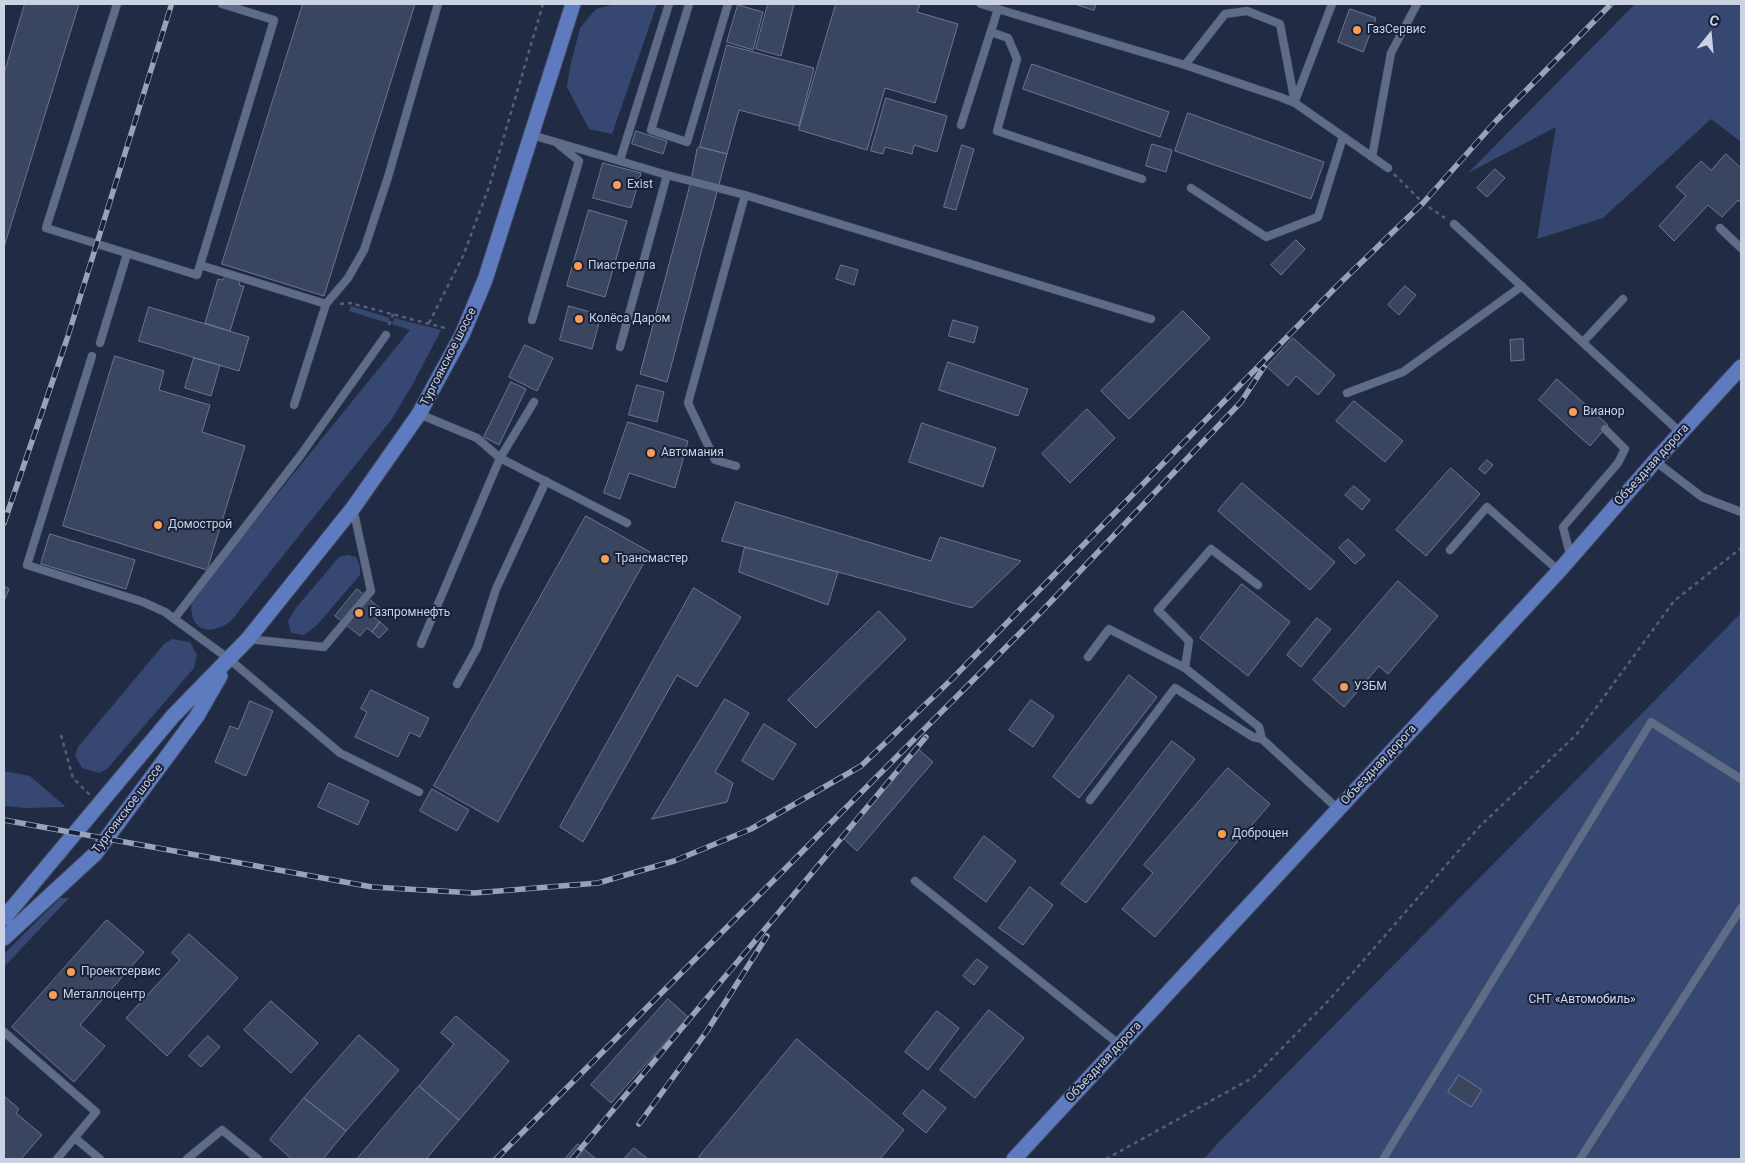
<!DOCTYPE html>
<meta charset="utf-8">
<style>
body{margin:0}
#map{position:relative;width:1745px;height:1163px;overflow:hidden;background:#212b44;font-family:Roboto,sans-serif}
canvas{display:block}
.frame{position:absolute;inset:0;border:5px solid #cbd2e2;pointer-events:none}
.north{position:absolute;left:1685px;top:10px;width:50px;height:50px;-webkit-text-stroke:4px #182139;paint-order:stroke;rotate:17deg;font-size:14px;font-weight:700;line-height:20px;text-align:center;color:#cbd2e2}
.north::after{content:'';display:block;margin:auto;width:18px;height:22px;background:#cbd2e2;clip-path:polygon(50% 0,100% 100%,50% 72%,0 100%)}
</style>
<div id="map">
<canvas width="1745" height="1163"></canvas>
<div class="frame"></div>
<div class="north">С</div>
</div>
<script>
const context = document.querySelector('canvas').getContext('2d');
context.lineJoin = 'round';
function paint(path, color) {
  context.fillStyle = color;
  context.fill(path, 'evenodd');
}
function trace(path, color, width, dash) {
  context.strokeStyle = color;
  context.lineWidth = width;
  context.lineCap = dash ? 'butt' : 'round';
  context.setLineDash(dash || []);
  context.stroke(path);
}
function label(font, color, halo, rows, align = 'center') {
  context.font = font + ' Roboto,sans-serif';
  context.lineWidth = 4;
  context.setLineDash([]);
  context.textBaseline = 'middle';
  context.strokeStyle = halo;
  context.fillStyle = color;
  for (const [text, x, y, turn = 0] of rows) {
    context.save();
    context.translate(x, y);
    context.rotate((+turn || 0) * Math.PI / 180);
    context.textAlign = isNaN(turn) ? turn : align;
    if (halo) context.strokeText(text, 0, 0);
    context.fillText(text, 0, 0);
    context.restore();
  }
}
const green = new Path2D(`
 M615,4H657L612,134L589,129L567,87L570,67L580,28L596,9Z
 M1635,4H1739L1741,6V142L1711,119L1603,218L1537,239L1556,127L1468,173Z
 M351,306L390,318L388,323L349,311Z
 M394,318L441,330L414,382L392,419L231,621C208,638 187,629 192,599L410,330L392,324Z
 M348,555L356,557L360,566V575L317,625L304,635L291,633L288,621L295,609L339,557Z
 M1741,613V1159H1204L1217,1144Z
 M172,639L190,642L197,655L194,668L107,769L99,773L82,768L75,756L78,747L164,644Z
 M4,771L30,776L66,807L25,808L4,806Z
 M60,898H69L4,967V954Z`);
const building = new Path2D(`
 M25,4H79L4,247V74Z
 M303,4H415L324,296L222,264Z
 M768,4H794L781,56L756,49Z
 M836,4H920L917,12L958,24L935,103L885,88L867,150L799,130Z
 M1075,4H1096L1094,10Z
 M738,5L763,12L753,50L727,42Z
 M1350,9L1376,18L1363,52L1338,42Z
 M727,45L814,68L799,126L739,110L727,154L700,147Z
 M1032,64L1169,112L1160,137L1023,89Z
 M886,98L947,116L937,152L914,145L912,154L885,147L883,154L871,151Z
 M1188,113L1324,162L1311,199L1175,151Z
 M636,131L667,141L663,154L632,144Z
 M1152,144L1172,150L1166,172L1146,166Z
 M962,145L974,149L956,210L944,207Z
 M700,147L727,154L667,382L640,374L691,181L697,149Z
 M1726,154L1741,168V203L1738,200L1722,217L1708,205L1674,241L1659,226L1686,196L1676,187L1701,161L1711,170Z
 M603,163L641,173L631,208L593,198Z
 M1495,169L1505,178L1487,197L1477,188Z
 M589,210L627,221L605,297L567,286Z
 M1296,240L1305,249L1281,275L1271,265Z
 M841,265L858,270L854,285L836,279Z
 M226,276L239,280L240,286H244L230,331L205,323L218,279L222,280Z
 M1405,286L1416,295L1399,315L1388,305Z
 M569,306L601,315L592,349L560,340Z
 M149,307L249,337L239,371L139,341Z
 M1183,311L1210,338L1129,419L1101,391Z
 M953,320L978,327L974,343L949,336Z
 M1293,338L1335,375L1318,395L1296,376L1288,386L1267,367Z
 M1523,339L1524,360L1511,361L1510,340Z
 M525,345L553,358L537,391L509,377Z
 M115,356L164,371L159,390L210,405L202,432L245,446L207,570L63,526Z
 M194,358L220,365L211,396L185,388Z
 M948,362L1028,389L1018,416L939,390Z
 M1557,379L1608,425L1590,446L1539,400Z
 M511,382L526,389L499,445L484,437Z
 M637,385L664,392L657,422L629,415Z
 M1354,401L1403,441L1385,462L1336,421Z
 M1087,409L1115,438L1070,483L1042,454Z
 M628,422L688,441L675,488L629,473L620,499L604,493Z
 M922,423L996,448L983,487L909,462Z
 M1487,460L1493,465L1485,474L1479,469Z
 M1451,468L1480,494L1426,556L1396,530Z
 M1242,483L1335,562L1310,590L1218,511Z
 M1354,486L1370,500L1362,510L1345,495Z
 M736,502L931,561L940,537L1021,561L972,608L722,541Z
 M586,516L650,552L498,822L434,786Z
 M50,534L135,560L126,589L41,564Z
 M1348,539L1365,555L1355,564L1339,548Z
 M745,547L838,572L828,605L739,572Z
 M1398,581L1438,616L1388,674L1379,666L1344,707L1313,680Z
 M1242,584L1290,622L1248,676L1200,638Z
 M4,586L9,589L4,601Z
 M694,588L741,617L697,687L677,675L583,842L560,827Z
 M357,589L382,610L375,618L380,622L372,632L367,628L360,636L335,616Z
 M879,611L906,639L816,728L788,700Z
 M1317,618L1331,629L1301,667L1287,655Z
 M380,622L388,629L379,638L372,632Z
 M1129,675L1157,697L1079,798L1053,777Z
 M371,690L429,718L420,737L410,732L398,757L355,737L367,712L361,709Z
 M725,699L749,713L715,772L733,783L727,802L652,819Z
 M1031,700L1054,716L1033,747L1009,730Z
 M250,701L273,711L246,776L215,762L230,726L238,729Z
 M764,724L796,744L773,780L742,761Z
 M1172,741L1195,759L1086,903L1061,884Z
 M918,749L933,762L857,851L842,837Z
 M1228,768L1270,804L1155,937L1122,909L1153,873L1144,865Z
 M329,783L369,801L358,825L318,807Z
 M432,789L469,810L457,831L420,811Z
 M984,836L1016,861L986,902L954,878Z
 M1030,887L1053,905L1023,945L999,928Z
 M107,920L144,952L80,1025L105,1046L74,1082L12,1027Z
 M189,934L238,978L167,1056L126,1018L180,960L172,953Z
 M977,959L988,967L974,985L963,976Z
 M668,999L688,1017L611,1103L591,1085Z
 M271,1001L318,1043L291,1073L244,1030Z
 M989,1010L1024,1038L975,1098L940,1070Z
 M937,1011L959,1028L928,1070L905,1052Z
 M456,1016L509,1061L459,1120L419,1086L454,1044L441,1033Z
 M359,1035L399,1070L346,1131L304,1098Z
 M208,1036L220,1047L201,1067L189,1056Z
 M797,1039L904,1130L880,1159H702L699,1157Z
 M1459,1075L1482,1090L1471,1107L1448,1092Z
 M419,1086L459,1120L426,1159H357Z
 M923,1090L946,1108L926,1133L903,1114Z
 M4,1096L19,1109L16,1113L42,1135L21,1159H4Z
 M304,1098L346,1131L323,1159H292L270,1140Z
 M578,1144L596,1159H565Z
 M634,1148L648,1159H624Z`);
const path = new Path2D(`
 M1394,174L1423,203L1445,218
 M340,304L350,303L445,328
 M429,323L463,256L489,187L543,4
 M389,325L393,314
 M61,735L73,778L90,795
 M1106,1159L1254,1077L1330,999L1480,826L1576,735L1674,601L1741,548`);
const service = new Path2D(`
 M117,4L46,228L197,275L274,20L222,4
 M689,4L651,130L687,142L728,4
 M981,4L1185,65L1280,97L1295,103L1388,168
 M991,32L1008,38L1017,59L997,131L1142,179
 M1185,65L1225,14L1247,11L1280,24L1295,103
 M1295,101L1332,4
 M961,125L998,9
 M532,135L667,175L620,347
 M1372,157L1391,53L1417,4
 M620,160L669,4
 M667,175L745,195L688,403L715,460L736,466
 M1191,188L1266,237L1318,217L1343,137
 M745,195L1151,319
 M1454,224L1681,433
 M1720,228L1741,248
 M200,265L326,304
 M532,320L579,161L558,144
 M1583,342L1623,299
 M100,343L127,254
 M92,356L27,565L143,602L165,612L229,659L340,753L419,792
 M1347,393L1403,372L1522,286
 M294,405L326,304L348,278L364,250L388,177L438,4
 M419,414L477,438L500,458L627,523
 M1655,461L1702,497L1741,512
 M1450,550L1487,507L1559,571
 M1571,558L1563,527L1618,463L1625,449L1605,429
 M174,619L300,456L386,335
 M248,639L324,647L371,591L353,508
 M421,644L500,458L534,402
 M1088,657L1109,629L1185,668L1259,727L1262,739
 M1185,668L1189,641L1158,610L1211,549L1258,585
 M457,684L477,648L496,589L546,481
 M1090,800L1175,688L1253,737L1262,739L1338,809
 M915,881L1120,1045
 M4,1032L96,1112L57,1159
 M75,1138L100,1159
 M187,1159L222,1130L258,1159
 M1383,1159L1651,722L1741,779
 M1580,1159L1741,908`);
const primary = new Path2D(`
 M4,918L173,716L248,639L353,508L419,414L462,335L485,280L573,4
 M4,938L95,854L197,716L220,676
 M1014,1159L1559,571L1655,461L1741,367`);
const rail = new Path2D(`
 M4,523L67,339L171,6
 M4,820L372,887L474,893L598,883L674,861L751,829L861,766L951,680L1338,285L1423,203L1496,121L1611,4
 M639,1124L707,1031L767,936
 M496,1159L1041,612L1241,402L1264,367
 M572,1159L926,737`);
const markers = [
 [1357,30,5,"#fc9d54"],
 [617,185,5,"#fc9d54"],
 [578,266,5,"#fc9d54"],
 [579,319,5,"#fc9d54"],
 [1573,412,5,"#fc9d54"],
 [651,453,5,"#fc9d54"],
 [158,525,5,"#fc9d54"],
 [605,559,5,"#fc9d54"],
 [359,613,5,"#fc9d54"],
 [1344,687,5,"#fc9d54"],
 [1222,834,5,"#fc9d54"],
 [71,972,5,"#fc9d54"],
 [53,995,5,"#fc9d54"]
];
const poiNames = [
 ["ГазСервис",1367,30],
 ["Exist",627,185],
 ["Пиастрелла",588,266],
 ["Колёса Даром",589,319],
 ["Вианор",1583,412],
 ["Автомания",661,453],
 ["Домострой",168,525],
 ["Трансмастер",615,559],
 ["Газпромнефть",369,613],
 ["УЗБМ",1354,687],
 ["Доброцен",1232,834],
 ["Проектсервис",81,972],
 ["Металлоцентр",63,995]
];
const streetNames = [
 ["Тургоякское шоссе",449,357,-63],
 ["Объездная дорога",1652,465,-48],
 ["Объездная дорога",1379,765,-47],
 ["Тургоякское шоссе",128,809,-53],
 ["Объездная дорога",1104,1062,-47]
];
const parkNames = [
 ["СНТ «Автомобиль»",1582,1000]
];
paint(green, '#364872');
paint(building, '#3a4660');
trace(building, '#6b7794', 1);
trace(service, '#3c455a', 9);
trace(primary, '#3c455a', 17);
trace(path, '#565f76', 2.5, [4, 4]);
trace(service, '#5f6c88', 8);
trace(primary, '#5f7bbf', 15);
trace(rail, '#9aa2b5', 5.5);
trace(rail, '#182139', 4, [11]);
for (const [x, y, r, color] of markers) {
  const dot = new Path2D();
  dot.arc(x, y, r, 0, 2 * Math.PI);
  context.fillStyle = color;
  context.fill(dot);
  trace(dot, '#182139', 2);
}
label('12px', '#cbd2e2', '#182139', poiNames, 'left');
label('12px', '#cbd2e2', '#182139', streetNames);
label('12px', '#d3dcf1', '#182139', parkNames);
</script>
